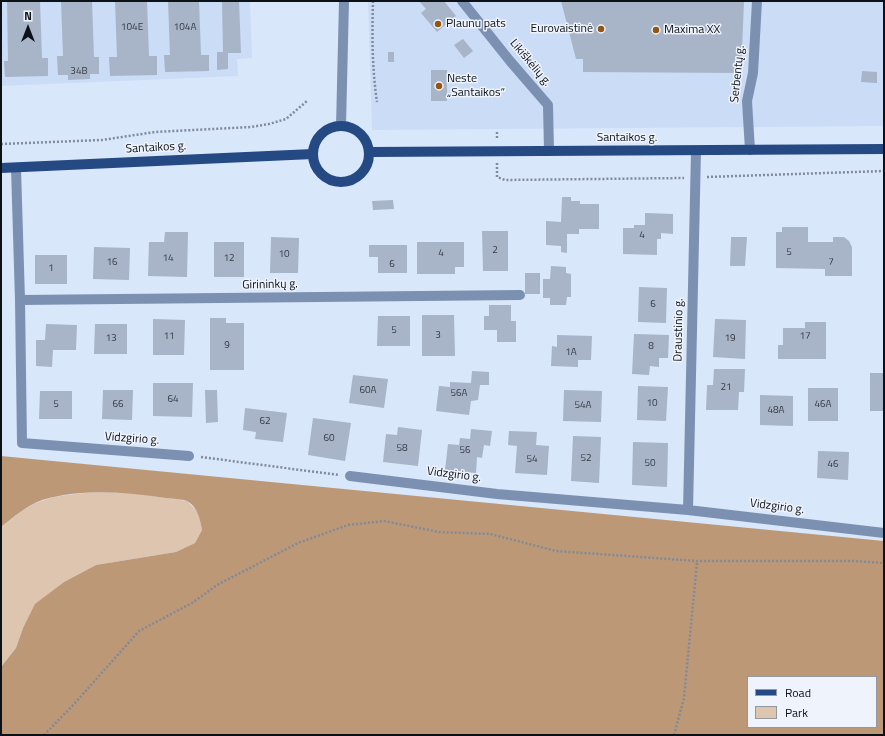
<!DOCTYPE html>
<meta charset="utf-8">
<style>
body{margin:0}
#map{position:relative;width:885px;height:736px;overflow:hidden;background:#d9e7fb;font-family:"Titillium Web",sans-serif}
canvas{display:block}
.frame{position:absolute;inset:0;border:2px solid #0c1117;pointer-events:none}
.legend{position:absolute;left:747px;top:676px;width:130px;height:52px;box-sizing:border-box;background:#eef3fc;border:1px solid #9499a0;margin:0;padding:5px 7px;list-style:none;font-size:12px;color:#0c1117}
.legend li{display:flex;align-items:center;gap:8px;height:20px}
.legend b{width:20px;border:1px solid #9499a0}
.north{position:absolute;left:8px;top:8px;width:40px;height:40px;-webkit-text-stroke:3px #eef3fc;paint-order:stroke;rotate:0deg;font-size:11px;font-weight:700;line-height:16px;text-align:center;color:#0c1117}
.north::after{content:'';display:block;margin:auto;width:14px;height:18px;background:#0c1117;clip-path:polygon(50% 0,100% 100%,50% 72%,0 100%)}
</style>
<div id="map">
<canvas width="885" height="736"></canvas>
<div class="frame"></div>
<ul class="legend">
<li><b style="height:5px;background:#254983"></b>Road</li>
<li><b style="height:11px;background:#dec5b0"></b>Park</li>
</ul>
<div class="north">N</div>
</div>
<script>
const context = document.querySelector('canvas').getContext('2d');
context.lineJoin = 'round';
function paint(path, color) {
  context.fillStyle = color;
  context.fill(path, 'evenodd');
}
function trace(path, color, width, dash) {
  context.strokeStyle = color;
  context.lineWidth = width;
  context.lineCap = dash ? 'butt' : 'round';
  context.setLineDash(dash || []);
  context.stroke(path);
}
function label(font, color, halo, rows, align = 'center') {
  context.font = font + ' "Titillium Web",sans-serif';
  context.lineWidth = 3;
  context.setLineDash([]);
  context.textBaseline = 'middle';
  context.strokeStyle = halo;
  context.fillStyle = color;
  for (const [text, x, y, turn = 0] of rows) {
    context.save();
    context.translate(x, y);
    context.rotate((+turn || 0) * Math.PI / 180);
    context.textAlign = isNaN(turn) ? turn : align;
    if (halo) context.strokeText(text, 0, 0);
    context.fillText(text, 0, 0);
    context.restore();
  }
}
const built = new Path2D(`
 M1,1H250L252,58L237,59L238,76L1,86Z
 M368,1H884V126L372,130Z`);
const green = new Path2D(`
 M94,492L140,494L187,501L199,513L202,530L195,543L176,552L96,565L64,582L36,604L23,628L16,648L1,667V527C13,518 26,506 41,501C57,495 76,494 94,492Z`);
const forest = new Path2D(`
 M1,456L884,541V735H1V667L16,648L23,628L35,604L64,582L96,565L176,552L195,543L202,530C200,519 198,507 187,501C182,499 172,499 166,498C125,492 82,488 42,500C28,505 12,518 1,527ZM748,677H876V727H748Z`);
const building = new Path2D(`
 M7,1H40L42,58H48V76L5,77L4,61H8Z
 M61,1H92L94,57H99V74H90V79L68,80V75H58L57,56H63Z
 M115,1H147L149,56H157V75L110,76L109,57H117Z
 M168,1H199L201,55H209V71L165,72L164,55H170Z
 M222,1H239L241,53H228V69L217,70V52H223Z
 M419,1H444L456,16L437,32L421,13L426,9Z
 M561,1H744L741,73L583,72V59H576Z
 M463,39L473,51L464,58L454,45Z
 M388,52H394V62H388Z
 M431,70H447V101H431Z
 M862,71L877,72V83L861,82Z
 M562,197H571V201H580V204H599V229H579V234H567V253L561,252V246L546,245V221L561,222Z
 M393,200L394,209L373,210L372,201Z
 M645,213L673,214V234L661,233V239H657V255L623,254V228H634V225H645Z
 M782,227H808V242H833V237H844L849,241L852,247V276H825V269L776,268V232H782Z
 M482,231H508V271H483Z
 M165,232H188L187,277L148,276L149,242H164Z
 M271,237L299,238L298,273H270Z
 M731,237H747L745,266H730Z
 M214,242H244V277H214Z
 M417,242H464V267H455V274H417Z
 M369,245H407V273H378V257H369Z
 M94,247L130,248L129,280L93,279Z
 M35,255H67V284H35Z
 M551,266L566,267V273L571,274V297H567L566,305H550V298H543V279H550Z
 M525,273H540V294H525Z
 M639,287L667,288L666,323L638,322Z
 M489,305H511V321H516V342H497V330H484V316H489Z
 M422,315H454L455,356H422Z
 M378,316H410V346H377Z
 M210,318H226V323H244V370H210Z
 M153,319L185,320L184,355H153Z
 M715,319L746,320L745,359L713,357Z
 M805,322H826V359H778V345H783V328H805Z
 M46,324L77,325L76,350H53L52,367L36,366V340H45Z
 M95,324H127V354H94Z
 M634,334L669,335L668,358H659V367L650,366L649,375L632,374Z
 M557,335L592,336L591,360H578V367L551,366L552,346L557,347Z
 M714,369H745L744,392H739L738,410H706L707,385H713Z
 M472,371L489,372V385H480L478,400L471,401L469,415L436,411L439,386L450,387V382L471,383Z
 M870,373H884V411H870Z
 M353,375L388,379L384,408L349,403Z
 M153,383H193L192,417L153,416Z
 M638,386L668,387L666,421L637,420Z
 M808,388H838V421H808Z
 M103,390H133L132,420L102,419Z
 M205,390H217L218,422L206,423Z
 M564,390L602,391L601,422L563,421Z
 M40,391H72V419H39Z
 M760,395L793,396V426L760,425Z
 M245,408L287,413L283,442L255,439L256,432L243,430Z
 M313,418L351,423L345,461L308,455Z
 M398,427L422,430L418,466L383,462L386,434L397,435Z
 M471,429L492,431L490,446L484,445L482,458L477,457L476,473L445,470L448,444L459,445L460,438L470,439Z
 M509,431L537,432L536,445L549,446L547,475L515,473L517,446L508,445Z
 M573,436L601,437L599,483L571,481Z
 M633,442L668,443L667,487L632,485Z
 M818,451L849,452L848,480L817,478Z`);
const path = new Path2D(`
 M373,1C372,35 372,68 377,102
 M497,132V140
 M1,144L102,140L155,132L251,127L269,124L286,119L307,101
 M497,163V177L505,180L684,178
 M707,177L884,171
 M201,457L339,475
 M44,735L75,703L139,631L192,603L217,585L298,543L348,525L384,521L439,532L490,534L556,551L697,561H854L884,563
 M674,735L684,698L697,562`);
const minor = new Path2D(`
 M462,1L510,61L548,105L549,151
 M750,150L747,101L753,73L757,1
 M16,168L20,300L22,443L189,456
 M20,300L520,295
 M350,476L497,494L688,510L884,533
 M688,510L696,151`);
const tertiary = new Path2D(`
 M341,126L344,1`);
const primary = new Path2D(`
 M313 154a28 28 0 1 1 56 0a28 28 0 1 1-56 0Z
 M370,152L884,149
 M1,168L313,154`);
const markers = [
 [438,24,4,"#915615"],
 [601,29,4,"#915615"],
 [656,30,4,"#915615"],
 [439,86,4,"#915615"]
];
const numberNames = [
 ["104E",132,28],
 ["104A",185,28],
 ["34B",79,72],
 ["4",642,236],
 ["2",495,251],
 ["5",789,253],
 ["4",441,254],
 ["10",284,255],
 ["14",168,259],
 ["12",229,259],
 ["16",112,263],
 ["7",831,263],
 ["6",392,265],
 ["1",51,269],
 ["6",653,305],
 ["5",394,331],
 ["3",438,336],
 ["11",169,337],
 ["17",805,337],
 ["13",111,339],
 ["19",730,339],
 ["9",227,346],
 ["8",651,347],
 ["1A",571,353],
 ["21",726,388],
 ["60A",368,391],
 ["56A",459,394],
 ["64",173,400],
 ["10",652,404],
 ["5",56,405],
 ["66",118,405],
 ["46A",823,405],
 ["54A",583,406],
 ["48A",776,411],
 ["62",265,422],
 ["60",329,439],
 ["58",402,449],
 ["56",465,451],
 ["52",586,459],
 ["54",532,460],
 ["50",650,464],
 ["46",833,465]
];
const poiNames = [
 ["Plaunu pats",446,24],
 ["Eurovaistinė",593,29,"right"],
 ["Maxima XX",664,30],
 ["Neste",447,79],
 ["„Santaikos“",447,93]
];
const streetNames = [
 ["Likiškėlių g.",530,63,50],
 ["Serbentų g.",738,74,-84],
 ["Santaikos g.",627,138],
 ["Santaikos g.",156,148,-3],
 ["Girininkų g.",270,285,-1],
 ["Draustinio g.",679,330,-89],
 ["Vidzgirio g.",132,439,4],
 ["Vidzgirio g.",454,475,7],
 ["Vidzgirio g.",777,507,7]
];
paint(built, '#cbdcf6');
paint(green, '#dec5b0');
paint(forest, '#bd9877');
paint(building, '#a8b4c8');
trace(path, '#808a98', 2.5, [2, 2]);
trace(minor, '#7c91b2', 10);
trace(tertiary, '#7c91b2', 10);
trace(primary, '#254983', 10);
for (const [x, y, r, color] of markers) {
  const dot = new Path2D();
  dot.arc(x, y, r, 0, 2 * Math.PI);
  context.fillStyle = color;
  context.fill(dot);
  trace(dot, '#eef3fc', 1.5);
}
label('10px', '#333a43', null, numberNames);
label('12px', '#0c1117', '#eef3fc', poiNames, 'left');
label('12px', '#0c1117', '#eef3fc', streetNames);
</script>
